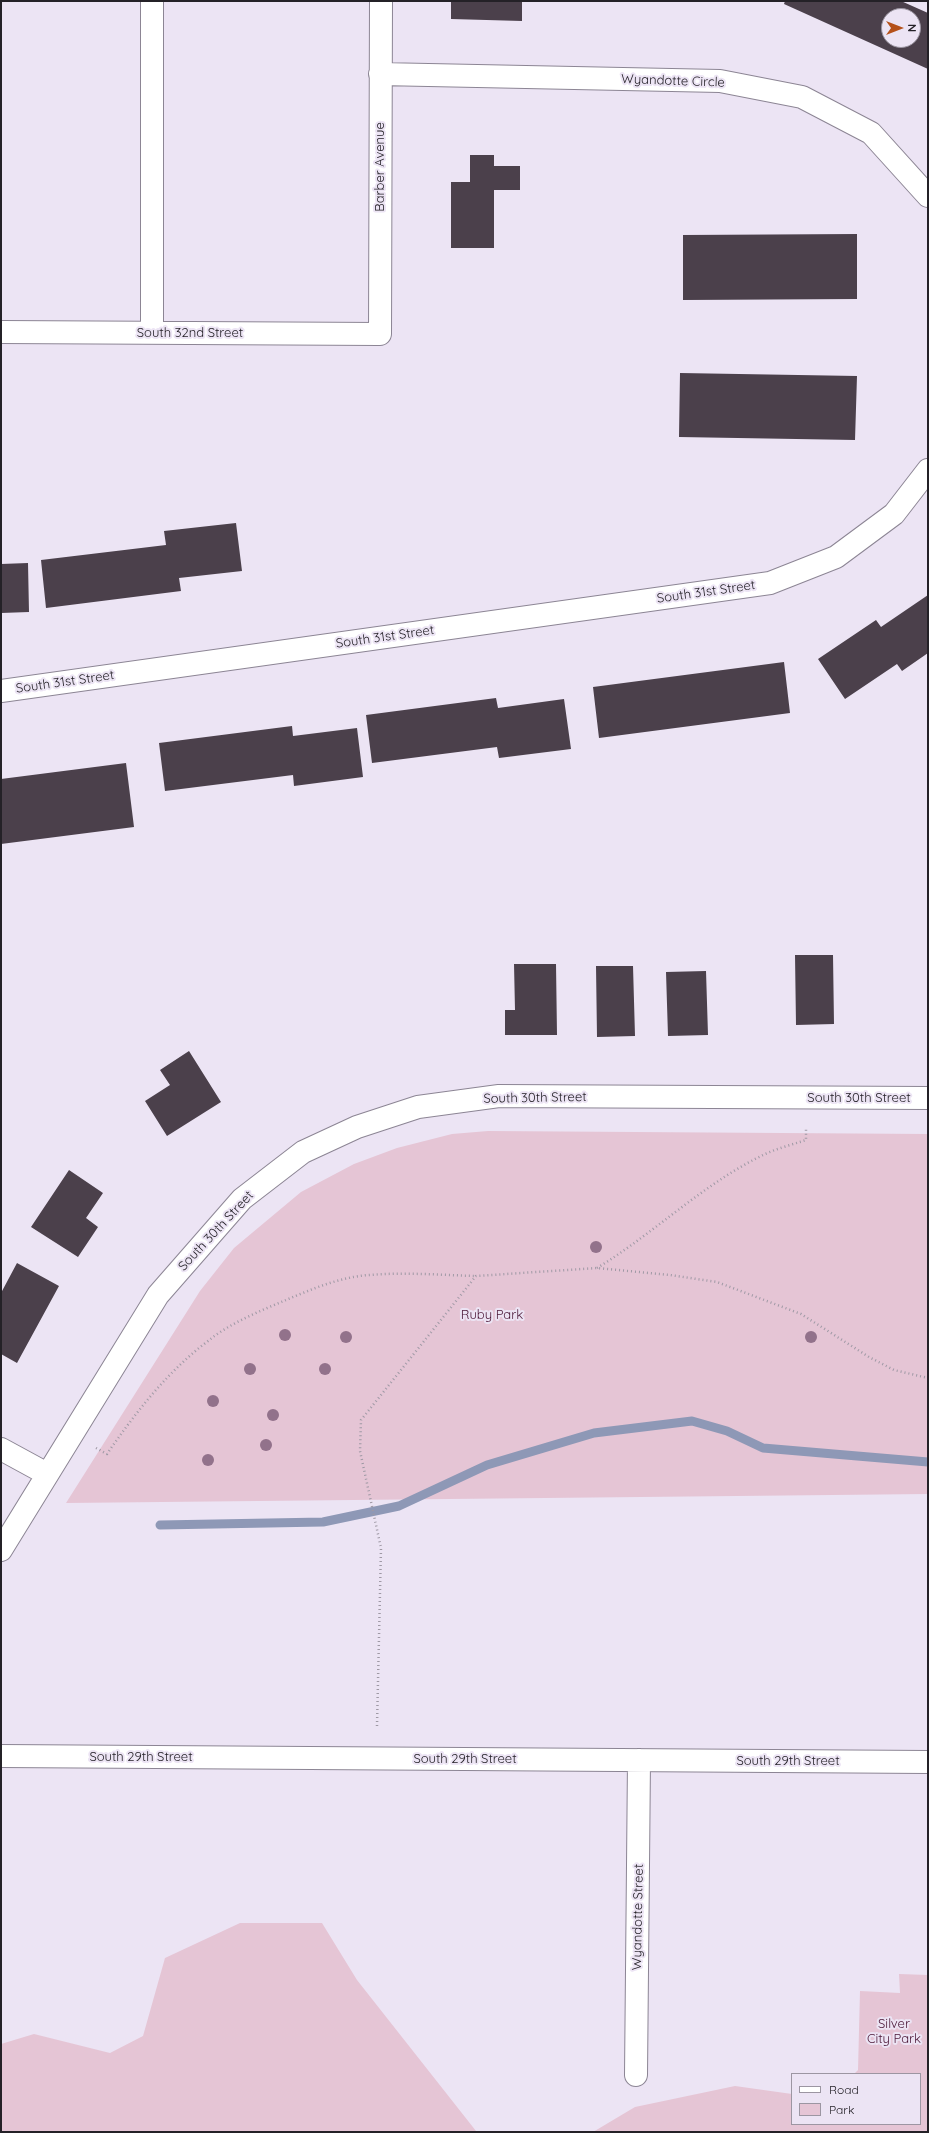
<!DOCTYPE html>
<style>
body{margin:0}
#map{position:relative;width:929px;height:2133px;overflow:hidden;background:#ece4f4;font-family:Quicksand,sans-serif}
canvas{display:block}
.frame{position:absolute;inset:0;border:2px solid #242127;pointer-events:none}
.legend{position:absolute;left:791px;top:2073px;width:130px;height:52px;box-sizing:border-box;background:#ece4f4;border:1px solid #9c96a2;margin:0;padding:5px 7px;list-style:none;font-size:12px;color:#242127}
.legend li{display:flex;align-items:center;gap:8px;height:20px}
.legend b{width:20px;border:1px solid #9c96a2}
.north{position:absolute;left:881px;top:8px;width:40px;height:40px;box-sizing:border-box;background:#ece4f4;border:1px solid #9c96a2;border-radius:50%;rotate:90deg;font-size:11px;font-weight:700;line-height:16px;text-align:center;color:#242127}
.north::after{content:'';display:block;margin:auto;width:14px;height:18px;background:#b5511a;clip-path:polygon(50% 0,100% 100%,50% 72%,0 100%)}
</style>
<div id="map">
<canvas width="929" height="2133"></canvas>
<div class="frame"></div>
<ul class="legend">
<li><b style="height:5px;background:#fff"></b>Road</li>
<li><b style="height:11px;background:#e5c5d5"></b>Park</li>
</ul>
<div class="north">N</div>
</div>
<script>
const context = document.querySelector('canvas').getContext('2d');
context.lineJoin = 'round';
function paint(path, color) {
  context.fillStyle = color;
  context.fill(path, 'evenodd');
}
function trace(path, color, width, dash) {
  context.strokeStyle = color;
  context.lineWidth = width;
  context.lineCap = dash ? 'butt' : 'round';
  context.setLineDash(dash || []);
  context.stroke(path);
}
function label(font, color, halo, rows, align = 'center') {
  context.font = font + ' Quicksand,sans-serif';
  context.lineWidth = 4;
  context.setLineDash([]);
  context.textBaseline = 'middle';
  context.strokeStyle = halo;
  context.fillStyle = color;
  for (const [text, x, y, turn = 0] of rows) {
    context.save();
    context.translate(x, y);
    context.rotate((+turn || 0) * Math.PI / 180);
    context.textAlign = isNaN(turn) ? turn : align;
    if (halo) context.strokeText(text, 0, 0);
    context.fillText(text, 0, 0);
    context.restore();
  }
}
const green = new Path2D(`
 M488,1131L928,1134V1494L66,1503L200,1291L234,1248L301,1192L354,1164L397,1148L452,1134Z
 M240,1923H322L357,1980L476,2131L526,2132H1V2044L34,2034L110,2053L143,2036L165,1958Z
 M899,1974L928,1975V2132H593L635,2107L735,2086L792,2094V2124H920V2074H854L858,2070L860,1991L900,1993Z`);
const stream = new Path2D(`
 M160,1525L323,1522L399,1506L487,1465L594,1433L692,1421L727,1431L763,1448L928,1462`);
const building = new Path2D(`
 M451,1H522V21L451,19Z
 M785,1H901L928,13V69L784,4ZM889,16H913V40H889Z
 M470,155H494V166H520V190H494V248H451V182H470Z
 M857,234V299L683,300V235Z
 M680,373L857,376L855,440L679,437Z
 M236,523L242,571L179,578L181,591L46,608L41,560L166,545L164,531Z
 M28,563L29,612L1,613V564Z
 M928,595V653L902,671L897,664L845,699L818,659L876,620L881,627Z
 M784,662L790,713L599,738L593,687Z
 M496,698L498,708L564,699L571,749L499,758L497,747L372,763L366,715Z
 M292,726L293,736L357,728L363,777L294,786L293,775L165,791L159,743Z
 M126,763L134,827L1,844V779Z
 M795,955H833L834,1024L796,1025Z
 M514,964H556L557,1035H505V1010H515Z
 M596,966H633L635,1036L597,1037Z
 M706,971L708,1035L668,1036L666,972Z
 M189,1051L221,1102L167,1136L145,1101L170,1085L160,1070Z
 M69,1170L103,1193L86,1218L98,1227L78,1257L31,1227Z
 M17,1263L59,1286L17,1363L1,1354V1293Z`);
const path = new Path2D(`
 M597,1268C653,1234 701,1186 759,1157C774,1149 791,1145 806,1140V1129
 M96,1448L107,1454C136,1412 167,1372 208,1341C230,1323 260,1311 286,1300C312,1289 340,1277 369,1275C404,1272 441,1275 476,1276
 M377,1726L381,1548L360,1451L361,1420L476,1276L597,1268L670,1275L717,1282L801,1314L869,1357L894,1370L928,1378`);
const minor = new Path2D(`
 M152,1V333
 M380,74L720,81L802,97L871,133L928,196
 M1,332L380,334L381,1
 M1,691L770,583L836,557L894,514L928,470
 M1,1449L47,1474
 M1,1550L158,1295L242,1199L303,1152L357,1127L418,1107L499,1096L928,1098
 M1,1756L928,1762
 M636,2075L639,1760`);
const trees = [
 [596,1247],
 [285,1335],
 [346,1337],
 [811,1337],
 [250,1369],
 [325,1369],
 [213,1401],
 [273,1415],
 [266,1445],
 [208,1460]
];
const streetNames = [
 ["Wyandotte Circle",673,81,2],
 ["Barber Avenue",380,167,-90],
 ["South 32nd Street",190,333],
 ["South 31st Street",706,592,-8],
 ["South 31st Street",385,637,-8],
 ["South 31st Street",65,682,-8],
 ["South 30th Street",535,1098,-1],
 ["South 30th Street",859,1098],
 ["South 30th Street",216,1231,-47],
 ["South 29th Street",141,1757],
 ["South 29th Street",465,1759],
 ["South 29th Street",788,1761],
 ["Wyandotte Street",638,1917,-89]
];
const parkNames = [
 ["Ruby Park",492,1315],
 ["Silver",894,2024],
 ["City Park",894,2039]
];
paint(green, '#e5c5d5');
trace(stream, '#8e98b6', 9);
paint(building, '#4b404b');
trace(minor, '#8c8594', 24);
trace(path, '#9f99a5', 2.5, [1, 3]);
trace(minor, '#fff', 22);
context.fillStyle = '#92728b';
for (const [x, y] of trees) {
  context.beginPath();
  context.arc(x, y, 6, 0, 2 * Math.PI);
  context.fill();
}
label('13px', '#242127', '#ece4f4', streetNames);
label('13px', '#491535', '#ece4f4', parkNames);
</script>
